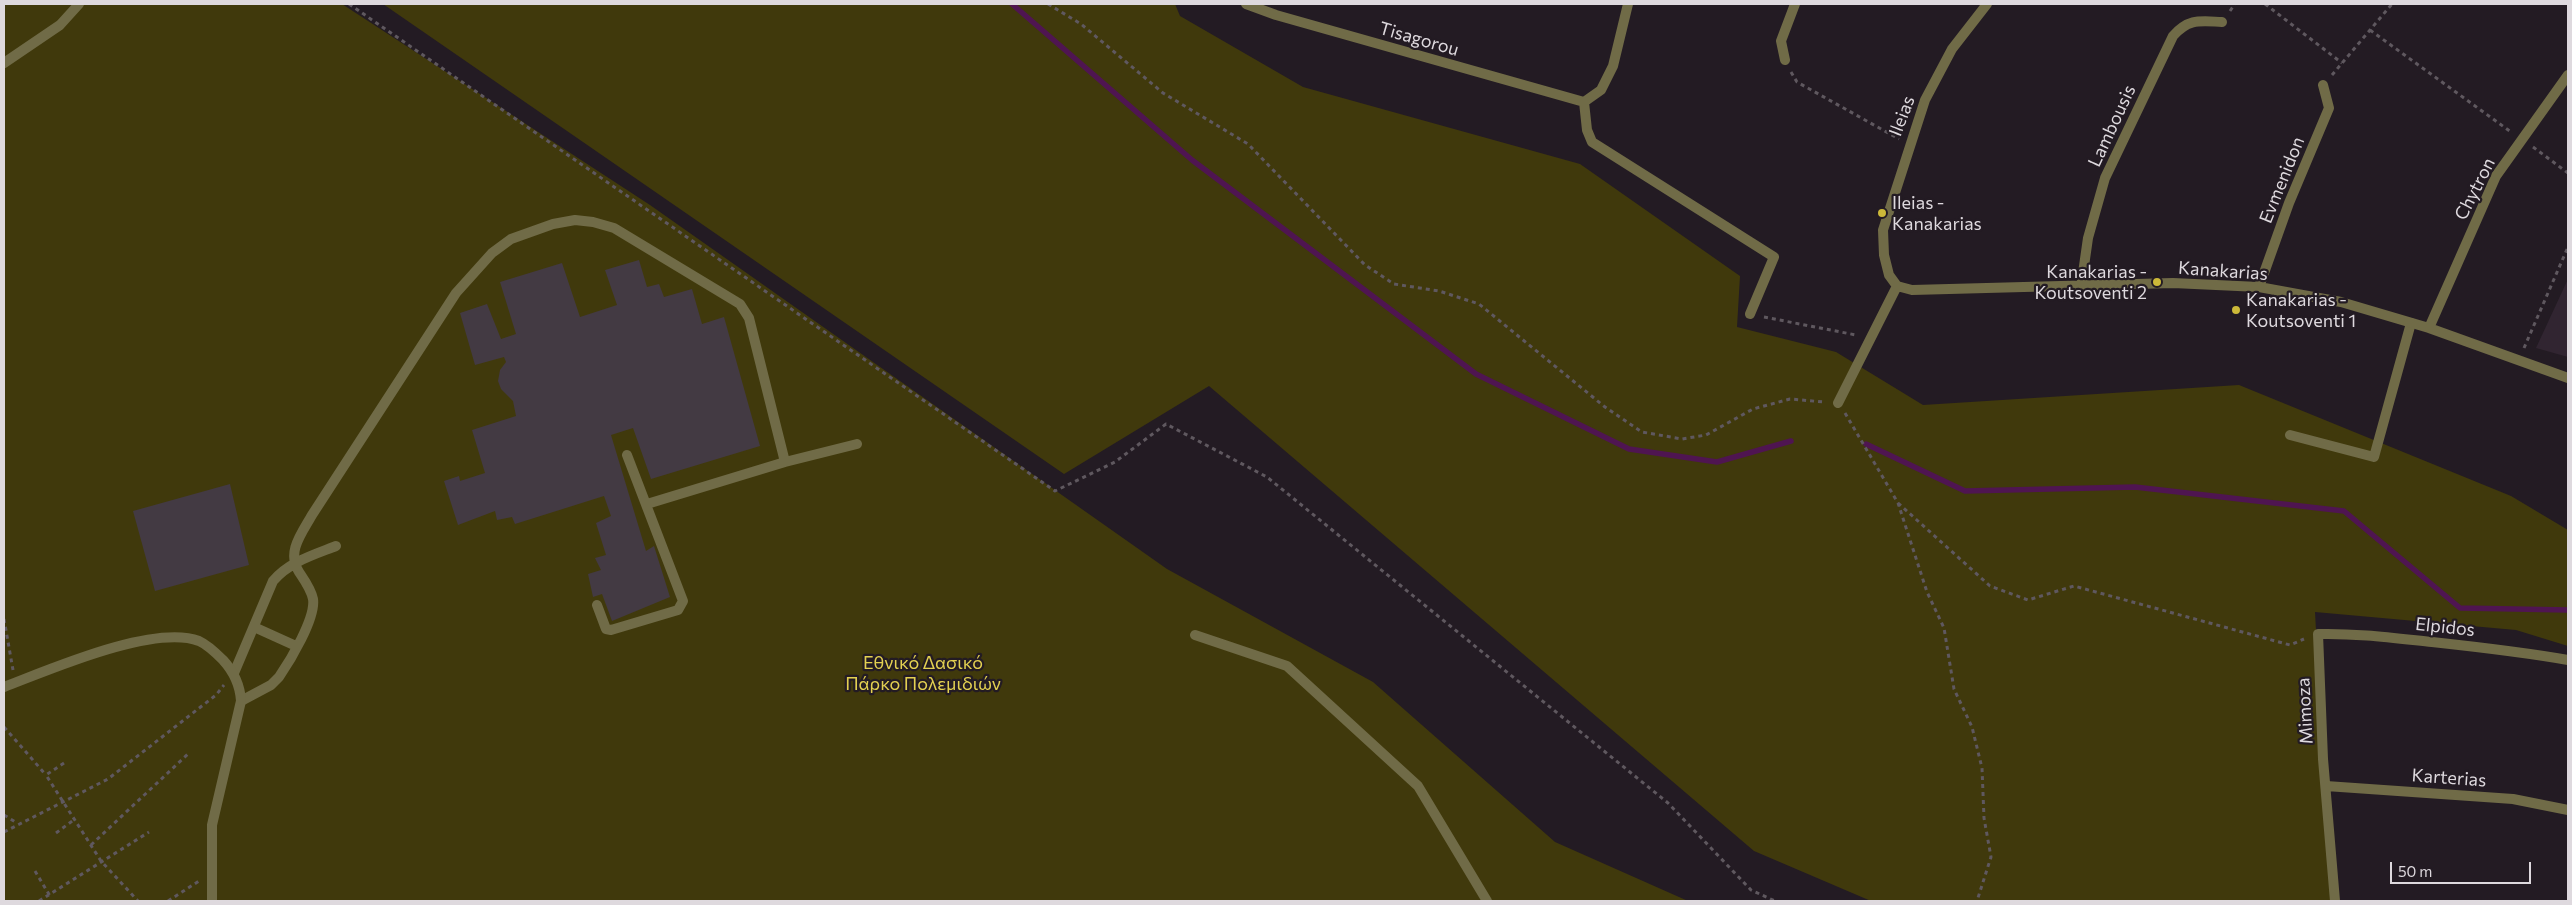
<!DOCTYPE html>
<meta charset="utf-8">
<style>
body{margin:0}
#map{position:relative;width:2572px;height:905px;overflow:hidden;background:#231b23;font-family:Commissioner,sans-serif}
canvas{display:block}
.frame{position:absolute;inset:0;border:5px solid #ded9de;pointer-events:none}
.scale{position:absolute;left:2390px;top:862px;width:141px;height:22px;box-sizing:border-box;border:2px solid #ded9de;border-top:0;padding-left:6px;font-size:15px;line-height:18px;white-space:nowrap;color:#ded9de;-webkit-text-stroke:4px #231b23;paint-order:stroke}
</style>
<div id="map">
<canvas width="2572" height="905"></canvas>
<div class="frame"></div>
<div class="scale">50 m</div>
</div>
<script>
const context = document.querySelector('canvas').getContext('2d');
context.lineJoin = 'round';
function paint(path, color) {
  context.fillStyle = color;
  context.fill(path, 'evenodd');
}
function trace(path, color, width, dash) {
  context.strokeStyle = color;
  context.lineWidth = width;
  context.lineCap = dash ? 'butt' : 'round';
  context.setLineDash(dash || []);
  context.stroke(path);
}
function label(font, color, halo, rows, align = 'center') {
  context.font = font + ' Commissioner,sans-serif';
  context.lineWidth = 4.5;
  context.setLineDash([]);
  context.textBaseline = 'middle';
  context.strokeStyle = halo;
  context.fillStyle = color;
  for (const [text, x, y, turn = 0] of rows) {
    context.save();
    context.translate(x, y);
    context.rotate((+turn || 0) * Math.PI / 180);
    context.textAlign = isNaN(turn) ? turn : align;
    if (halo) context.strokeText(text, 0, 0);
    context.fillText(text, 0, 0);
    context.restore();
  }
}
const built = new Path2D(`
 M2568,279V357L2536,348Z`);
const green = new Path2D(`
 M4,4H342L650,205L1167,569L1373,682L1555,842L1688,901H4Z
 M383,4H1175L1180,16L1303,87L1580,164L1740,276L1737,327L1836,352L1923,405L2239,385L2511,496L2568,530V646L2516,630L2315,612L2331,901H1871L1754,851L1209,386L1064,474Z`);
const stream = new Path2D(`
 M1012,4L1192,160L1476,374L1629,449L1717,462L1791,441
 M1866,444L1965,491L2135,487L2344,511L2460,608L2568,610`);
const building = new Path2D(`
 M639,260L647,287L659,284L664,297L692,289L702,324L724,317L760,446L651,479L633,428L611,435L646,551L654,546L670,597L612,621L602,594L593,597L588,574L601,570L595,558L606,555L596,523L611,516L604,496L515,524L512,517L497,520L495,511L458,525L444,481L459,476L460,481L485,473L472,430L516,416L513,401L501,389L498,381L500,370L506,362L504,357L475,365L460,313L487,304L501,339L516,334L500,282L562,263L580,317L617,305L605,270Z
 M230,484L249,565L155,591L133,511Z`);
const path = new Path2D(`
 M349,4L1055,491L1115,462L1166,424L1267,477L1668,803L1751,890L1775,901
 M1048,4L1081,24L1163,93L1248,144L1365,265L1394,284L1439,291L1479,304L1605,407L1642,432L1682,439L1706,435L1753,409L1790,399L1824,402
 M2265,4L2342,63
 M2230,11L2235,4
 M2370,30L2511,132
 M1791,72L1797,82L1899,139
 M2332,75L2392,4
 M2533,147L2568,173
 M1764,317L1856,335
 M2524,348L2568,247
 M1845,413L1898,503L1927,592L1944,628L1954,689L1972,727L1982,768L1984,818L1991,857L1977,901
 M1898,503L1990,586L2028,600L2074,586L2290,645L2304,639
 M4,619L13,670
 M4,727L46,775
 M64,763L46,775L101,861L138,901
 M4,815L17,823
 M4,832L108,779L216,695L224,685
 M56,833L75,819
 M91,845L189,753
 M35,871L50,896
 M39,901L149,832
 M168,901L199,881`);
const service = new Path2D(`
 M4,63L60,25L79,4
 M2290,435L2374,457L2411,323
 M647,504L785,462L857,444
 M597,605L606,629L611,630L678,610L683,601L627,455
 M254,627L296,646
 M1195,635L1287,666L1418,786L1487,901
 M234,673L273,581C289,562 313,555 336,546
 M241,701L271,685L279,677C290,661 316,618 313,599C311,589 305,581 299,572C286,552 302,533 312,515L456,293L492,253L511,239L553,224L575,220L593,222L614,228L740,304L749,318L785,462`);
const minor = new Path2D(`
 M1246,4L1276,15L1584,102
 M1987,4L1952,49L1925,100L1883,230L1884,255L1889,275L1897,286L1912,290L2173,283L2259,287L2341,302L2429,328L2568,378
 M1785,60L1781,41L1795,4
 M1584,102L1587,130L1592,142L1774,257L1750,314
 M1584,102L1601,90L1613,66L1628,4
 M2081,287L2088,238L2105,178L2173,36C2189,18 2200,21 2222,22
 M2259,287L2289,203L2329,108L2323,85
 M2429,328L2496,176L2568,75
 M1838,403L1897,286
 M4,687C49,670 153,624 199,641C208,645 216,653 223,660C234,672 240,684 241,701L212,825V901
 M2326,786L2513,799L2568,810
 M2335,901L2323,759L2318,634C2356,633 2394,638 2432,642C2478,647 2523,652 2568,660`);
const markers = [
 [1882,213,5,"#ccb939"],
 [2157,282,5,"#ccb939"],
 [2236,310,5,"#ccb939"]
];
const streetNames = [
 ["Tisagorou",1419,39,16],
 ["Ileias",1902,116,-69],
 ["Lambousis",2112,126,-65],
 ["Evmenidon",2282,180,-68],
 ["Chytron",2475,189,-63],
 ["Kanakarias",2223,271,4],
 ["Elpidos",2445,627,6],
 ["Mimoza",2305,711,-93],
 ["Karterias",2449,778,4]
];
const poiNames = [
 ["Ileias -",1892,203],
 ["Kanakarias",1892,224],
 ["Kanakarias -",2147,272,"right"],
 ["Koutsoventi 2",2147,293,"right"],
 ["Kanakarias -",2246,300],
 ["Koutsoventi 1",2246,321]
];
const parkNames = [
 ["Εθνικό Δασικό",923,663],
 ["Πάρκο Πολεμιδιών",923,684]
];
paint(built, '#312531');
paint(green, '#40390c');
trace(stream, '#4f1551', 5.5);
paint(building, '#433a43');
trace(path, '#5f585f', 3, [4, 4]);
trace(service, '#706b47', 10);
trace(minor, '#706b47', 10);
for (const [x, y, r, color] of markers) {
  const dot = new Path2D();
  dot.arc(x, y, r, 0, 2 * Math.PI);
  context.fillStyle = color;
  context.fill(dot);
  trace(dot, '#231b23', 2);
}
label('18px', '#ded9de', '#231b23', streetNames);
label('18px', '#ded9de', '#231b23', poiNames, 'left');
label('18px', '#e3d051', '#231b23', parkNames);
</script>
